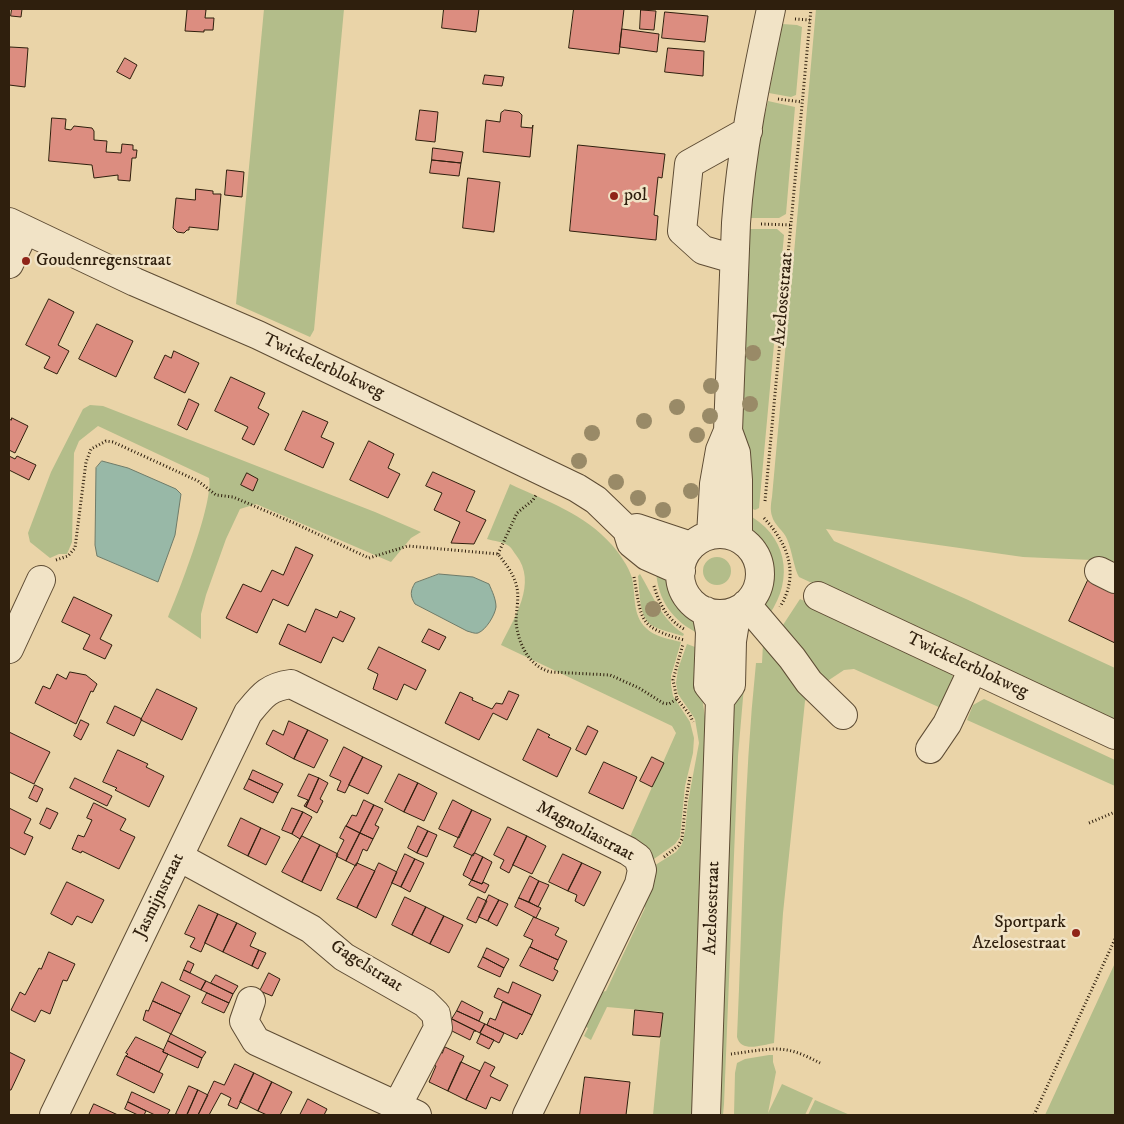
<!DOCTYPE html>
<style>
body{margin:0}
#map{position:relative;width:1124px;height:1124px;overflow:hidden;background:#ead4a8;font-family:"IM FELL DW Pica",serif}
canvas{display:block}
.frame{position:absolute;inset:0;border:10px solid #2f1f0d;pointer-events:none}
</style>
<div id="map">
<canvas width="1124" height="1124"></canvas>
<div class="frame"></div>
</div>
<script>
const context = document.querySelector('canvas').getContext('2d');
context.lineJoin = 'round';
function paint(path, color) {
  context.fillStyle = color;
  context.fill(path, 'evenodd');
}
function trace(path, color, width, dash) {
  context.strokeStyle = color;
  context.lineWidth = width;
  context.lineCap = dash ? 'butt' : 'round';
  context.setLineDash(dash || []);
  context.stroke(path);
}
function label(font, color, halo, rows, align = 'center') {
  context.font = font + ' "IM FELL DW Pica",serif';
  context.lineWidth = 5;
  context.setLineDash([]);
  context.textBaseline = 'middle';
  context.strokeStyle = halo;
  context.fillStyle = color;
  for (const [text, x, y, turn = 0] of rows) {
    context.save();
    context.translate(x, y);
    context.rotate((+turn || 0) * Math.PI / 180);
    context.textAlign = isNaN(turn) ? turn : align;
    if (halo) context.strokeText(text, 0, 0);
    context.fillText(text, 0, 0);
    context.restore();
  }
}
const green = new Path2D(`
 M264,9H344L314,330L310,337L236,304Z
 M816,9H1115V561L1023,557L826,529L834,541L966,599L1115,668V723L799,577C794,569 792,550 787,539C784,531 774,525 772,516C770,510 771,503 772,497Z
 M782,24L797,25L802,27L796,95L791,97L769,93Z
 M768,101L795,107L786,214L779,218H747L753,163Z
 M746,229H777L784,235L759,508L755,510L746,506L740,434Z
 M90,405L103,406L375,512L421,532L411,538L391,562L256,504L240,509L226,539L206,595L201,614V639L168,617C179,592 214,501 209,478L98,426L79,441L74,453L72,542L67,554H59L50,558L30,542L28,533L51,472L83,409Z
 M510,484C546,501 585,514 612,545C619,553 629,567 632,578C636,595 632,615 646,628C654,637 670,639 681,642L671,676V685L673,696L690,722L694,738L693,753L685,786L680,837L675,844L647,864L629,839L676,733L672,726L501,645C514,618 538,583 516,555C514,553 512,548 509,546C504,542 494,541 487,539Z
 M745,513C787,534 795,578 769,615C760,596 771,586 769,568C768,552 757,545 751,533C749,527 747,520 745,513Z
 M703 571a14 14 0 1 1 28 0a14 14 0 1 1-28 0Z
 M656,569L665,575L671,583L681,601L694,618L700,634C673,622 657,600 656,569Z
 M640,574C653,596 662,620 684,634L683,636C674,633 662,631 653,626C638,618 640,591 638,576Z
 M800,599L949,668L954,679L943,709L854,669L844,670L823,684L781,628Z
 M687,644L695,647L694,661L700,662L701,690L706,724L696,1115H653L663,1012L607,1007L591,1040L584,1036L588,1028L582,1025L598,993L606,991L645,908L642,899L649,869L676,852L682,844L685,831L688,802L699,743L695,719L678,694L676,683L678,669Z
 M763,644L808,697L805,701L783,913L774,1043C762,1045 741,1053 737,1037C743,912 743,787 756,663H762Z
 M739,662L746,663L738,756L724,1104L723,1115H716L732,715L736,700Z
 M984,699L1115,760V786L967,720L973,705Z
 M1115,963V1115H1045Z
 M769,1055H773V1062L776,1072L768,1113L782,1084L813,1098L805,1115H734L735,1073L737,1063L745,1059Z
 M815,1100L850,1115H808Z`);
const water = new Path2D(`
 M102,461L128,468L176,489L181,494L175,535L158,582L97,556L95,545L96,468Z
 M439,574L473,577L489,584C492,591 496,599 496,607C495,615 486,630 478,633C475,634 471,632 467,631L415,604C410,596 410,591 415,583Z`);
const building = new Path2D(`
 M12,9H22L21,17L11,16Z
 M193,9H204L206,10L205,18H214L213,30H204V32L185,31L187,10Z
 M444,9H479L476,32L442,28Z
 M574,9H624L619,54L569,48Z
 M641,10L656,11L654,30L640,29Z
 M665,12L708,16L705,42L662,38Z
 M622,29L659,34L657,52L620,47Z
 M10,47L28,48L25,87L9,85Z
 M668,48L704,51L703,76L665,72Z
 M125,58L137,65L130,79L117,72Z
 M485,75L504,77L502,86L483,84Z
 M420,110L438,112L435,142L416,140Z
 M505,110L519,112L522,115L521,127L532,128L533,125L530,157L483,152L486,120L500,122L501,113Z
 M52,118L66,119L65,129L71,130L74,126L92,128L94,131V140L107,141L106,152L121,153L122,144L133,145V150H137L136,158H132L130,181L118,180V175L94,178L92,165L49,161Z
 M578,145L665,154L662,178L658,177L654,215L658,216L656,240L570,231Z
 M433,148L463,152L461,163L432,160Z
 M432,160L461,163L459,176L430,173Z
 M227,170L244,172L242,197L225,195Z
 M468,178L500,182L494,232L463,228Z
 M196,189L213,191V194H221L218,230L189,227V230H187L184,233L177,232L173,228L176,198L195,200Z
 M49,299L74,312L58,345L69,351L57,374L44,368L50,357L26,345Z
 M97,324L133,341L116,377L79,359Z
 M174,351L199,363L185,393L154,378L165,355L171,358Z
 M231,377L265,393L258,408L269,414L254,445L242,439L248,427L215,411Z
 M189,399L199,404L187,430L178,425Z
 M303,411L328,422L321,437L334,443L323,468L285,450Z
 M12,418L28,426L15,453L9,450V419L11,420Z
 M369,441L394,454L388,468L400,474L388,498L350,480Z
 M9,456L15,459L17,456L36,465L29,480L9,470Z
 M433,472L475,491L466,511L486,520L474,544L451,543L460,522L434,510L442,493L426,486Z
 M247,473L258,479L253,491L241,485Z
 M296,547L313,555L288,606L273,599L257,633L226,618L243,584L261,592L272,570L283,575Z
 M1090,576L1115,588V643L1069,621Z
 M74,597L112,615L100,639L112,645L105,659L83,649L90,635L62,622Z
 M316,609L337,618L340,611L355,618L343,642L333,637L321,663L279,644L288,624L305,632Z
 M429,629L446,637L439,650L422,642Z
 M379,647L426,670L416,690L404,684L397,700L373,689L378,674L368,669Z
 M70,672L86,675L97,684L93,692L91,691L76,724L35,703L43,686L50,689L57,674L66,679Z
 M157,689L197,708L182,740L141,720Z
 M509,691L519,695L507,720L493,713L479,740L445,723L460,692L473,698L472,700L492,709L496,703L502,704Z
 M115,706L142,719L134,736L107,723Z
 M81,720L89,724L81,740L74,736Z
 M289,721L308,730L294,759L266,744L273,730L283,735Z
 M588,726L598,731L586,755L576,750Z
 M538,729L550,735L548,737L571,748L557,777L523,760Z
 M308,730L328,740L314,768L294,759Z
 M9,732L50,752L34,784L9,772Z
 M344,747L363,757L345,793L337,790L341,781L330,776Z
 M118,750L148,764L146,767L164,776L149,807L115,790L117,788L103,782Z
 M363,757L382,766L368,794L349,785Z
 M652,757L664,763L652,787L640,781Z
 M604,762L637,777L623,809L589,793Z
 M253,770L283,784L278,793L249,779Z
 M309,774L319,778L306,807L304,806L308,800L298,796Z
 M399,774L418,783L404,812L385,802Z
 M75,778L112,796L107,806L70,788Z
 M319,778L328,783L320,799L323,801L317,813L306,807Z
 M249,779L278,793L273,803L244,789Z
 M418,783L437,793L424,821L404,812Z
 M35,785L43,789L37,802L29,798Z
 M364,800L374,805L360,833L346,826L352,815L356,816Z
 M453,800L472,810L459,838L439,829Z
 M94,803L126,819L120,830L135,837L119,869L82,851L81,853L72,849L78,835L84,837L92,820L87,818Z
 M374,805L383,809L375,825L379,827L373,839L360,833Z
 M9,808L31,819L24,833L33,837L25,855L9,847Z
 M47,808L58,813L50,829L40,824Z
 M292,808L303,812L292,834L282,830Z
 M472,810L491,819L473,856L454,847Z
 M303,812L312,817L300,839L292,834Z
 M241,818L261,828L248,856L228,846Z
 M346,826L360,833L346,861L336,856L344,840L340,838Z
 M418,826L428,831L417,853L408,848Z
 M508,827L527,836L509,873L500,868L504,860L494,855Z
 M261,828L280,837L266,865L248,856Z
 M428,831L437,835L427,857L417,853Z
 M360,833L373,839L367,851L363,849L356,866L346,861Z
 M302,836L320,845L302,882L282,872Z
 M527,836L546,846L532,874L513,865Z
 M320,845L338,854L321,891L302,882Z
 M475,853L483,857L472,880L463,875L472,855Z
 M405,854L415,859L401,887L392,883Z
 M563,854L582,863L568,891L549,882Z
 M483,857L492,862L482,884L472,880Z
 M415,859L424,863L410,892L401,887Z
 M357,863L375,871L357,908L337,899Z
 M379,863L397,872L376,918L357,908Z
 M582,863L601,872L584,906L575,901L577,895L568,891Z
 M530,876L539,881L529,902L519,898Z
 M472,880L482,884L483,882L489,885L485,893L469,885Z
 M539,881L549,885L538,907L529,902Z
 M67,882L104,900L92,923L77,916L72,925L51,914Z
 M489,895L499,900L488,921L479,917Z
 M405,897L426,907L412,935L392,925Z
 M478,897L487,901L476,923L467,919Z
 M519,898L541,908L536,918L515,907Z
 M499,900L508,904L497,926L488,921Z
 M199,905L218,914L201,952L190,947L195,938L185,934Z
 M426,907L444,916L430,944L412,935Z
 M218,914L237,923L223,952L205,943Z
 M444,916L463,925L449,953L430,944Z
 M534,917L559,928L555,935L567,941L558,960L530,947L533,940L524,936Z
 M237,923L256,933L250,946L259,950L252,966L223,952Z
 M530,947L558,960L554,969L558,971L553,981L520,966Z
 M487,948L509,959L504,968L483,957Z
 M259,950L266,953L258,969L252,966Z
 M49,952L75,964L67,981L63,980L50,1014L41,1010L35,1022L11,1010L20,992L25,995L39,968L41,969Z
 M483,957L504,968L500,977L478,967Z
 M188,961L194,964L190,973L184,970Z
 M184,970L206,981L201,990L180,980Z
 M269,973L280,979L272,996L260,991Z
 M216,975L238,986L233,994L211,983Z
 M206,981L233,994L229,1003L201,990Z
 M162,982L190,996L181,1014L153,1001Z
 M513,982L541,995L532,1015L494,997L498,988L508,993Z
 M207,993L229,1003L224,1013L202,1003Z
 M153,1001L181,1014L171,1034L143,1020L146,1010L148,1011Z
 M462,1001L483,1012L479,1021L457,1011Z
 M503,1002L532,1015L522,1035L520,1033L517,1039L487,1025L490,1018L495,1020Z
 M635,1010L663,1013L660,1037L633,1035Z
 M457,1011L485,1024L480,1033L452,1019Z
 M452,1019L476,1031H474L470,1040L448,1029Z
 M485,1024L504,1033L499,1043L480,1033Z
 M171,1034L206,1052L202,1058L168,1041Z
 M481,1034L494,1040L489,1049L477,1043Z
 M136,1037L164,1050L163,1052L168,1054L159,1072L126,1056L128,1054L126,1053Z
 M168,1041L202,1058L198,1068L163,1052Z
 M445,1047L464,1056L448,1091L429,1082L436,1066L431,1063L437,1051L442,1053Z
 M9,1052L25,1060L11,1090H9Z
 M126,1056L163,1074L154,1093L117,1075Z
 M461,1062L480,1071L466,1100L448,1091Z
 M485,1062L495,1067L490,1076L508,1085L500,1101L491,1097L486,1109L466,1100Z
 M235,1064L254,1073L237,1109L228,1105L231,1098L221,1093L209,1115H198L214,1081L224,1085Z
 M254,1073L272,1082L258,1111L240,1102Z
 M585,1077L630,1082L626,1115H580Z
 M272,1082L292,1092L280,1115H267L258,1111Z
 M189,1086L198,1090L187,1115H180L176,1114Z
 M198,1090L208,1095L198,1115H187Z
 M132,1092L170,1110L167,1115H155L128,1102Z
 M308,1099L327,1109L324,1115H300Z
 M128,1102L146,1111L144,1115H138L125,1109Z
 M94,1104L118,1115H89Z`);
const path = new Path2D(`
 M795,19L810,20
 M778,99L802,102
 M761,224L791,225
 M765,501L811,9
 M764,518C788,544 800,574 780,607
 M498,554L517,513L533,500L536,495
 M56,560L68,556L75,548L86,462L91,449L106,441L113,442L198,481L216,495L233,497L294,523L369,558L408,546L498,554C505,563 513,573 516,584C520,596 516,610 516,622C518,643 529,667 551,672L610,675L639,688L663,703L669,704L677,699L673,680L683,644
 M634,577C642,621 638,627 684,640
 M654,586C659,604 668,620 684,629
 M677,699L690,715L693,722
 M1089,823L1115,812
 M664,857L678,846L682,839L686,800L690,777
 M731,1054C749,1052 770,1047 787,1050C799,1052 810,1058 820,1063
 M1034,1115L1115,939`);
const minor = new Path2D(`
 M9,222L135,282L258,335L577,488L596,500L627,530L631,543L647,556L681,571
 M734,259L703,250L682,231L689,164L748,131
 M9,264L25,230
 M627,530L637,528L691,546
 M680 574a40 40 0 1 1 80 0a40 40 0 1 1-80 0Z
 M711,535L714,484L720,450L728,431
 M738,538V480L736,453L728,431L736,223C741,151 756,80 771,9
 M1099,571L1115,579
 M818,596L1115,735
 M746,604L792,658L809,682L843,715
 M706,611L710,632L708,685L720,700
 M9,649L41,580
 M930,749L947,724L973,669
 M179,857L311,929L344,957L425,1003L436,1014L438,1028L397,1106
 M251,1001L244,1021L256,1041L417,1115
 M54,1115L248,713C262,696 268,687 291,684L628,851L638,858L642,870L639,884L527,1115
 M706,1115L720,700L731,685L732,641L737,610`);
const trees = [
 [753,353],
 [711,386],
 [750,404],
 [677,407],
 [710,416],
 [644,421],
 [592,433],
 [697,435],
 [579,461],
 [616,482],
 [691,491],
 [638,498],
 [663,510],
 [653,609]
];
const markers = [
 [614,196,5,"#8f2418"],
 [26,261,5,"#8f2418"],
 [1076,933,5,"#8f2418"]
];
const poiNames = [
 ["pol",624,196],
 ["Goudenregenstraat",36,261],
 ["Sportpark",1066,923,"right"],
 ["Azelosestraat",1066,944,"right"]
];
const streetNames = [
 ["Azelosestraat",784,299,-85],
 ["Twickelerblokweg",323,367,25],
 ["Twickelerblokweg",967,666,25],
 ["Magnoliastraat",585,832,28],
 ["Jasmijnstraat",160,896,-64],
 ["Azelosestraat",713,908,-88],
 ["Gagelstraat",366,967,32]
];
paint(green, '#b3bd8a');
paint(water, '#98b8a7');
trace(water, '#6e7b69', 1);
paint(building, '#dc8d80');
trace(building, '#2f1f0d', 1);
trace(minor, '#5e4c34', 30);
trace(path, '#2f1f0d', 3, [1, 2.5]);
trace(minor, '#f1e3c6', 28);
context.fillStyle = '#998a67';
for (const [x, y] of trees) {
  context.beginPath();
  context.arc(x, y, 8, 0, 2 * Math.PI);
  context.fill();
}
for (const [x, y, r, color] of markers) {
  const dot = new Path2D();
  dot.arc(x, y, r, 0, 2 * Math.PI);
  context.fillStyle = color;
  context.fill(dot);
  trace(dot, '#f1e3c6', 2);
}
label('18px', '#2f1f0d', '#f1e3c6', poiNames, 'left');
label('18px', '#2f1f0d', '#f1e3c6', streetNames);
</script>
